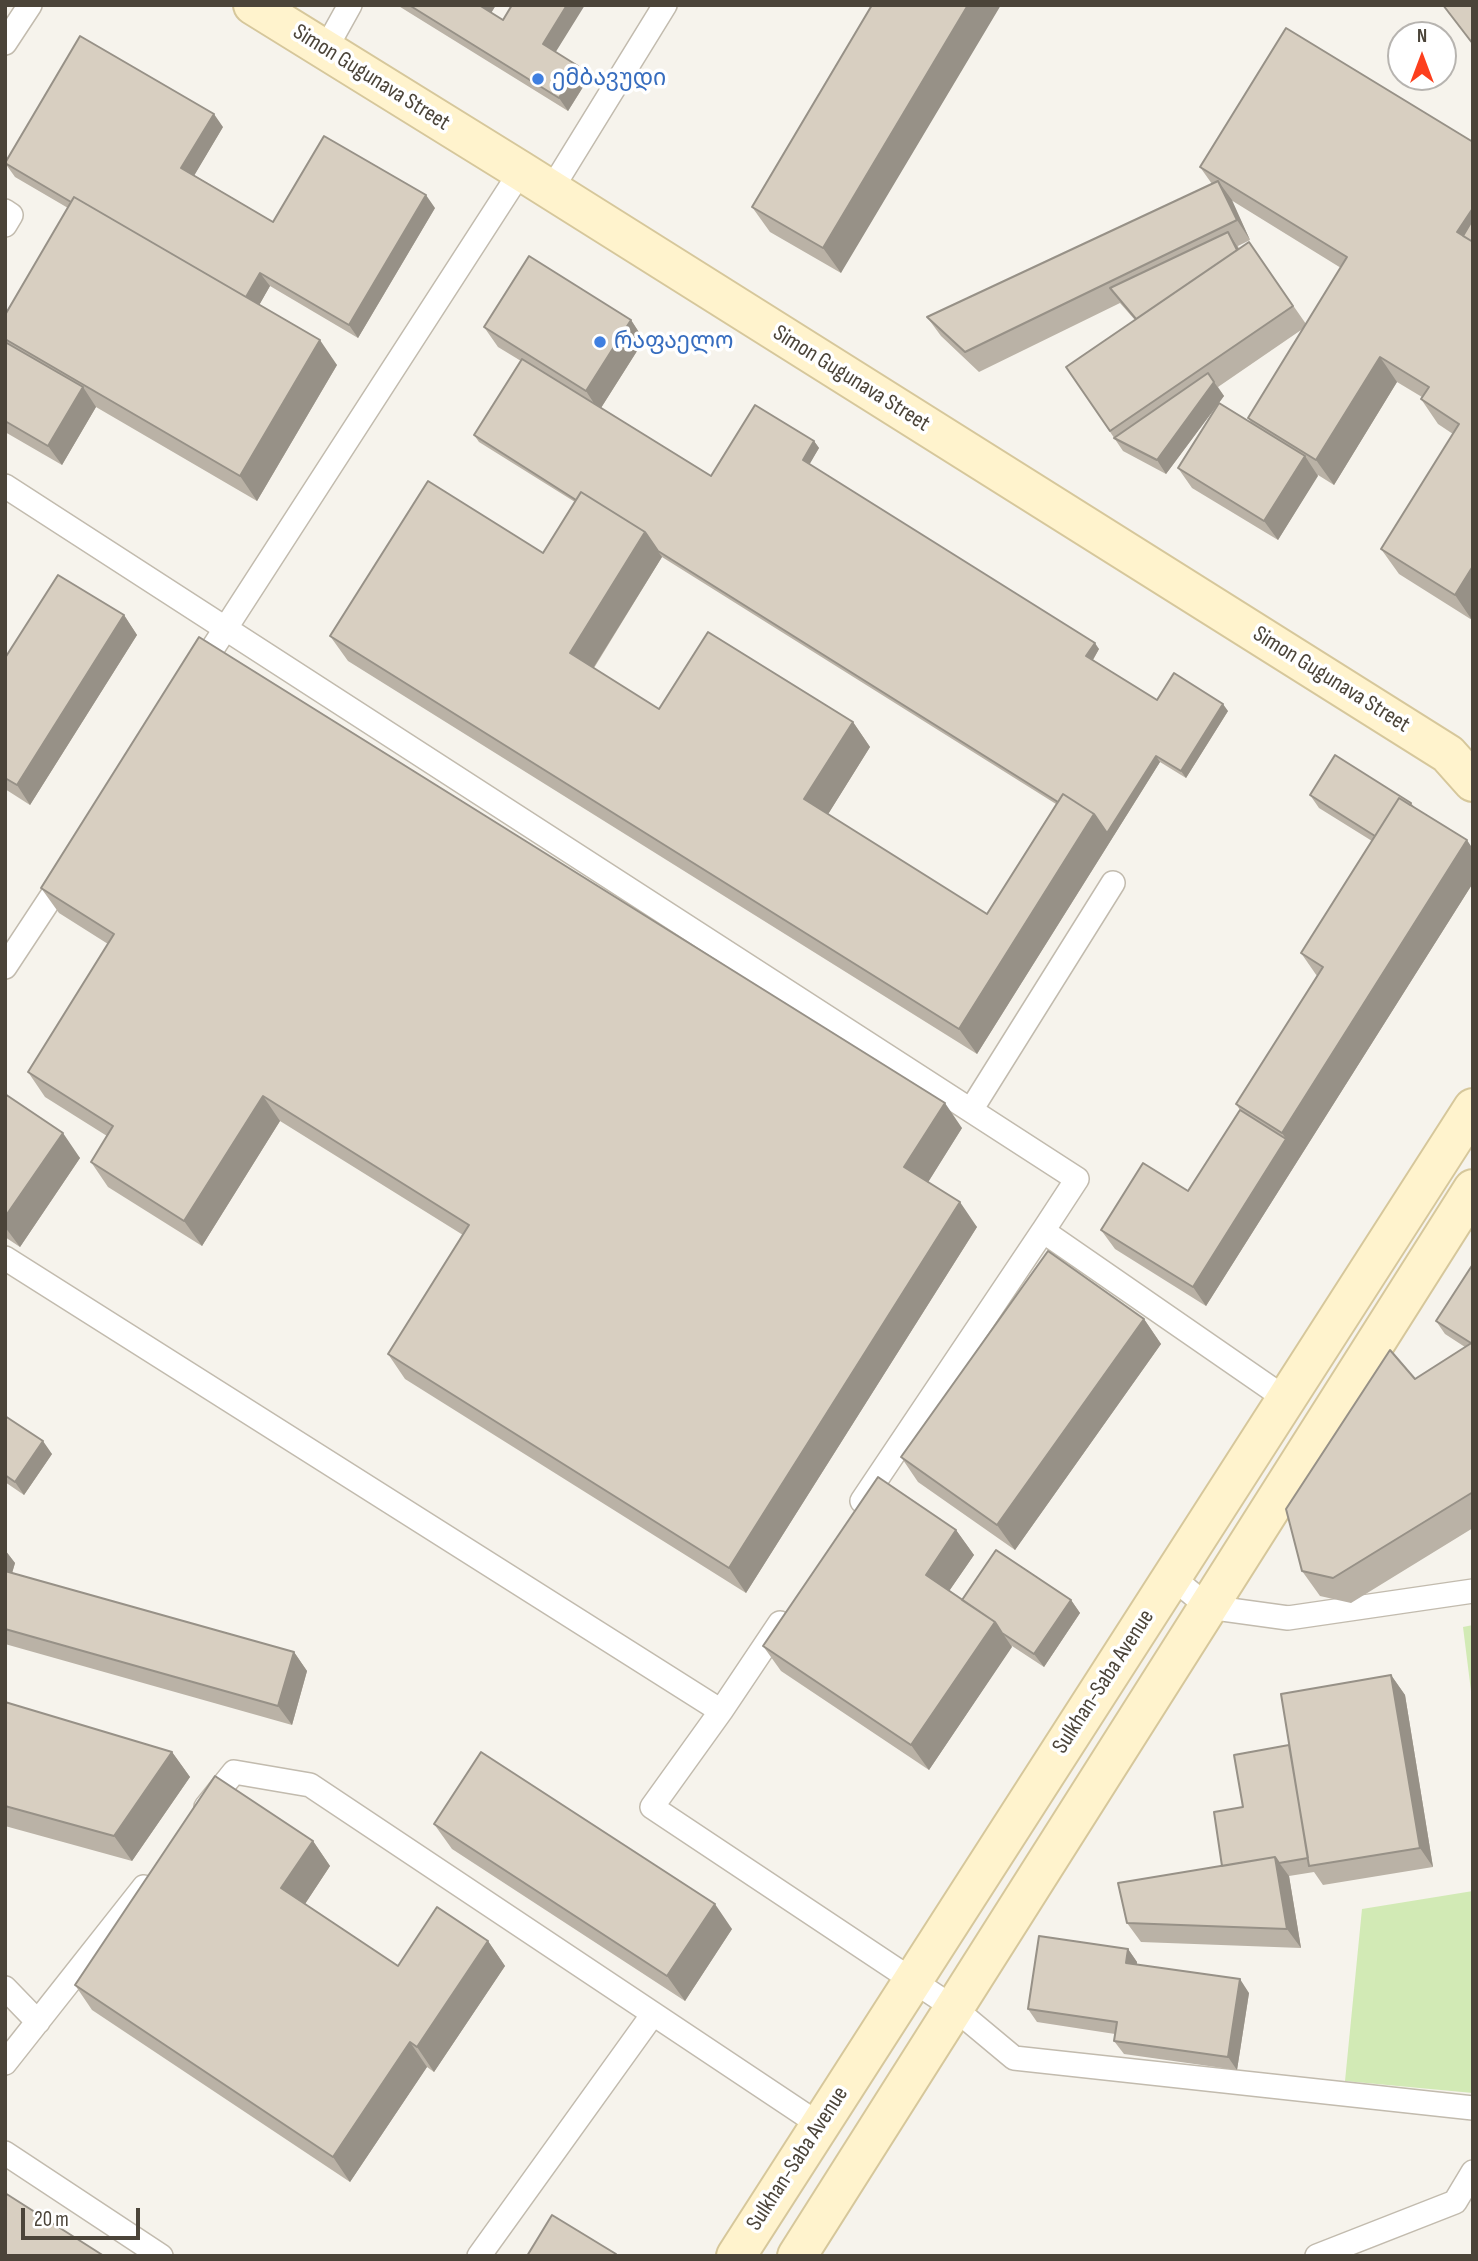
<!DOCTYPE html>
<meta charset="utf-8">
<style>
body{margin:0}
#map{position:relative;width:1478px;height:2261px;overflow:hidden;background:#f6f3ec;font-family:"Sofia Sans Condensed",sans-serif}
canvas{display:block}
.frame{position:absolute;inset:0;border:7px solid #4b4439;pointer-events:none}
.north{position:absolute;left:1387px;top:21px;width:70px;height:70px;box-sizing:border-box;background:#fff;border:2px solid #b7b4b0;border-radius:50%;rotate:0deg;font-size:19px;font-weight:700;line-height:28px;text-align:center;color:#4b4439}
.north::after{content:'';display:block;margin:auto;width:24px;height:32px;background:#fc3f1d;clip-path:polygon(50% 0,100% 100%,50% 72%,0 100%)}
.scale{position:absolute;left:21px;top:2208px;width:119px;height:32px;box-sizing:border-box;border:4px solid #4b4439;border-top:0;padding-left:9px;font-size:21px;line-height:24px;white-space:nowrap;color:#4b4439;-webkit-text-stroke:5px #fff;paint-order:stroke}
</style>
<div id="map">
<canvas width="1478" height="2261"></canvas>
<div class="frame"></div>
<div class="north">N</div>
<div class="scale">20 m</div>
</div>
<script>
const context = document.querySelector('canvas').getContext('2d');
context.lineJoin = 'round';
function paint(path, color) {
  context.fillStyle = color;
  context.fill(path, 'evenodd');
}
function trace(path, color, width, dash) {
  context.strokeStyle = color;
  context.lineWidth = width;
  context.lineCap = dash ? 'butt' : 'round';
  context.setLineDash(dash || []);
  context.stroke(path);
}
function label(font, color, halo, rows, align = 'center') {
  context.font = font + ' "Sofia Sans Condensed","Noto Sans Georgian",sans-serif';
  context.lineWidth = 7;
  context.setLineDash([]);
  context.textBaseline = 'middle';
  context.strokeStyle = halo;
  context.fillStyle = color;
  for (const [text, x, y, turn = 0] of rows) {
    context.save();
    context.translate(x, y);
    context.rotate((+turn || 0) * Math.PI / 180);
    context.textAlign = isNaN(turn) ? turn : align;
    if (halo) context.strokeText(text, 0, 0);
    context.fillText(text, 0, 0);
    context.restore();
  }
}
const green = new Path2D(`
 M1473,1625V1707L1463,1627Z
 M1473,1891V2093L1345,2081L1362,1909Z`);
const lane = new Path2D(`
 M5,43L30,5
 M325,50L350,5
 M551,190L665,5
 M5,211L11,215L5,225
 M5,486L1077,1179L1043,1231
 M198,671L521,171
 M5,967L65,876
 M971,1110L1113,883
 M5,1258L721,1711
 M862,1501L1043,1231L1286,1399
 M1172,1577L1208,1607L1288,1618L1473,1591
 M780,1623L721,1711L652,1807L954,2008L1014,2058L1473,2108
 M206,1807L234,1772L310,1785L820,2125
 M5,1988L38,2022
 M5,2063L144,1887
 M5,2153L161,2256
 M479,2256L653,2014
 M1317,2256L1455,2202L1473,2172`);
const secondary = new Path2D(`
 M253,5L521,171L1448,754L1473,782
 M736,2256L1473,1108
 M797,2256L1473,1189`);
const wall = new Path2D(`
 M397,5H496L491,13L578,66L588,79L568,111Z
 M872,5L841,273L770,232L752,207Z
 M223,127L194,175L273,222L435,208L358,338L270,286L259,305L337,365L257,501L96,407L62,465L5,432V315L68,208L15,177L5,163Z
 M1473,142L1472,620L1399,574L1381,549L1453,434L1438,424L1421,399L1422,397L1397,382L1334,485L1318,475L1278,540L1192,488L1178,468L1252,424L1248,418L1304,328L1218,387L1224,396L1166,474L1123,451L1066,367L1135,320L1120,303L979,372L941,336L927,317L1212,184L1200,167ZM1231,200L1341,268L1306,324L1249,242L1239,249L1238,246L1250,240Z
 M631,320L644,340L601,408L711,476L814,441L819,448L809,464L1099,649L1093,660L1157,700L1228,711L1186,778L1160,762L977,1054L348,661L330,636L543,553L575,502L479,442L474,435L521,361L498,347L484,327ZM662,557L1056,804L987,914L828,814L870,747L853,722L659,709L594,668Z
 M124,615L137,635L30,805L5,789V658Z
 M1310,795L1411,803L1415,808L1473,849V883L1206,1306L1115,1249L1101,1230L1188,1191L1240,1110L1236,1104L1317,976L1301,953L1372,841L1319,808Z
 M41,888L962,1128L928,1182L977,1227L746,1593L405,1379L388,1354L463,1235L280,1121L202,1246L108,1187L91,1162L107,1136L45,1097L28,1072L108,944L59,913Z
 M5,1094L80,1158L20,1247L5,1237Z
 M1473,1264V1528L1351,1603L1320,1596L1302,1571L1415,1379L1465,1347L1445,1334L1436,1321Z
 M1144,1319L1161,1344L1015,1550L918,1482L901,1457Z
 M5,1416L52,1454L24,1495L5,1482Z
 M956,1530L974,1555L949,1591L962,1600H1071L1080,1613L1044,1667L1012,1646L929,1770L781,1671L763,1646Z
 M5,1550L15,1563L12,1573L294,1652L307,1671L292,1725L5,1644Z
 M1391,1675L1405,1695L1433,1867L1323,1885L1314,1872L1289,1876L1301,1948L1141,1942L1127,1923L1222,1866L1243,1807L1289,1745Z
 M5,1702L172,1752L190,1777L132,1861L5,1826Z
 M434,1824L732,1929L685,2001L452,1849Z
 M313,1841L330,1866L305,1904L398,1966L488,1941L505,1966L434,2072L427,2067L350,2182L92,2010L75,1985Z
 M1128,1949L1137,1962V1965L1249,1993L1237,2070L1124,2054L1114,2041L1115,2034L1037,2022L1028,2009Z`);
const shadedWall = new Path2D(`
 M479,5H496L488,18Z
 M567,5H585L552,58L543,44Z
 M968,5H1001L841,273L823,248Z
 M578,66L588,79L568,111L559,98Z
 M214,114L223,127L191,181L181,168Z
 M1218,181L1232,200L1250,240L1237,220Z
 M426,195L435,208L358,338L349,325Z
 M1473,208V245L1457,232Z
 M1228,232L1237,246L1249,271L1240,257Z
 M260,273L270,286L253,316L243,303Z
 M631,320L644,340L599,411L586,391Z
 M320,340L337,365L257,501L240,476Z
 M1380,357L1397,382L1334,485L1316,460Z
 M1214,382L1224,396L1166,474L1157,460Z
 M83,387L96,407L62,465L48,446Z
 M814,441L819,448L808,467L803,460Z
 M1305,456L1318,476L1278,540L1264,521Z
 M645,532L662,557L587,678L570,653Z
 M1473,566L1472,620L1455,595Z
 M124,615L137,635L30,805L17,785Z
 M1095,643L1099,649L1091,663L1086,656Z
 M1223,704L1228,711L1186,778L1181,771Z
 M853,722L870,747L822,824L804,799Z
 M1156,756L1160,762L977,1054L959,1029L1094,814Z
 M1467,840L1473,849V883L1206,1306L1193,1287L1286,1139L1282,1133Z
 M263,1096L280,1121L202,1246L184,1221Z
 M945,1103L962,1128L922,1192L904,1167Z
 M63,1133L80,1158L20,1247L5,1227V1217Z
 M960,1202L977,1227L746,1593L729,1568Z
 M1144,1319L1161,1344L1015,1550L997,1525Z
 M43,1441L52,1454L24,1495L15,1482Z
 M956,1530L974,1555L943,1600L926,1575Z
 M5,1550L15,1563L8,1587L5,1583Z
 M1071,1600L1080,1613L1044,1667L1034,1654Z
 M995,1622L1012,1647L929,1770L911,1745Z
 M294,1652L307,1671L292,1725L278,1706Z
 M1391,1675L1405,1695L1433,1867L1420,1848Z
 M172,1752L190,1777L132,1861L114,1836Z
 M313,1841L330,1866L299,1913L281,1888Z
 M1275,1857L1289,1876L1301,1948L1287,1929Z
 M715,1904L732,1929L685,2001L667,1976Z
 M488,1941L505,1966L434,2072L417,2047Z
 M1128,1949L1137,1962L1135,1976L1126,1963Z
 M1240,1979L1249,1993L1237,2070L1228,2057Z
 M410,2042L427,2067L350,2182L333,2157Z`);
const building = new Path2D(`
 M409,5H479L503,20L512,5H567L543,44L578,66L559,98Z
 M872,5H968L823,248L752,207Z
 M1443,5H1473V44Z
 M1286,28L1473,142V208L1457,232L1473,242V566L1455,595L1381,549L1459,424L1421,399L1429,387L1380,357L1316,460L1248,418L1347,257L1200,167Z
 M80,36L214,114L181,168L273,222L324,136L426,195L349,325L260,273L246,297L74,197L71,202L5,163Z
 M1218,181L1237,220L965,352L927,317Z
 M74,197L320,340L240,476L5,339V315Z
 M1473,219V242L1463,236Z
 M1228,232L1237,250L1136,319L1110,288Z
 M1249,242L1293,306L1110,431L1066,367Z
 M529,256L631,320L586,391L484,327Z
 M5,342L83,387L48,446L5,421Z
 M522,359L711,476L755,405L814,441L803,460L1095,643L1086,656L1157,700L1174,673L1223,704L1181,771L1156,756L1107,833L1094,814L1063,794L1058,802L658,551L645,532L581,492L576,500L474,435Z
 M1208,373L1214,382L1157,460L1114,438Z
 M1219,403L1305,456L1264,521L1178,468Z
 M428,481L543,553L581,492L645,532L570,653L659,709L708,632L853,722L804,799L987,914L1063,794L1094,814L959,1029L330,636Z
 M58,575L124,615L17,785L5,778V658Z
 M199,637L945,1103L904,1167L960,1202L729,1568L388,1354L469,1225L263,1096L184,1221L91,1162L113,1126L28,1072L114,934L41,888Z
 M1335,755L1411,803L1410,805L1399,798L1375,836L1310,795Z
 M1399,798L1467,840L1282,1133L1236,1104L1323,967L1301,953Z
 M5,1094L63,1133L5,1217Z
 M1240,1110L1286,1139L1193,1287L1101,1230L1143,1163L1188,1191Z
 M1048,1251L1144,1319L997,1525L901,1457Z
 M1473,1264V1342L1471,1343L1436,1321Z
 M1473,1342V1492L1333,1578L1302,1571L1286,1509L1390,1350L1415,1379Z
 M5,1416L43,1441L15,1482L5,1475Z
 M878,1477L956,1530L926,1575L995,1622L911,1745L763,1646Z
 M996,1550L1071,1600L1034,1654L1002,1633L995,1622L962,1600Z
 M5,1571L294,1652L278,1706L5,1629Z
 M1391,1675L1420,1848L1309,1866L1281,1694Z
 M5,1702L172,1752L114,1836L5,1806Z
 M1289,1745L1308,1858L1279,1863L1275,1857L1222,1866L1214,1812L1243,1807L1234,1755Z
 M481,1752L715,1904L667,1976L434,1824Z
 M215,1776L313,1841L281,1888L398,1966L437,1907L488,1941L417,2047L410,2042L333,2157L75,1985Z
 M1275,1857L1287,1929L1127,1923L1118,1883Z
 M1039,1936L1128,1949L1126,1963L1240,1979L1228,2057L1114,2041L1117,2022L1028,2009Z
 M5,2193L104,2256H5Z
 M552,2215L616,2254L615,2256H527Z`);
const markers = [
 [538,79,7,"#3f7fe0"],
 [600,342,7,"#3f7fe0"]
];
const streetNames = [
 ["Simon Gugunava Street",371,78,32],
 ["Simon Gugunava Street",851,379,32],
 ["Simon Gugunava Street",1331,680,32],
 ["Sulkhan-Saba Avenue",1104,1682,-57],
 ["Sulkhan-Saba Avenue",798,2159,-57]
];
const shopNames = [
 ["ემბავუდი",552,79],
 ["რაფაელო",614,342]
];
paint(green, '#d2eab5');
trace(lane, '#c2bbae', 26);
trace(secondary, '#d6c79b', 42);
trace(lane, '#fff', 23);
trace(secondary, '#fff3cd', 38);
paint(wall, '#bab2a6');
paint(shadedWall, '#979187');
paint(building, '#d8cfc1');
trace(building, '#979187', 2);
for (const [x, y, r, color] of markers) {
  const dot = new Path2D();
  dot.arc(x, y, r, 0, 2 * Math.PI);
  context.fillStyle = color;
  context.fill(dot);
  trace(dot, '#fff', 2.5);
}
label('23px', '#4b4439', '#fff', streetNames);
label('23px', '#366cbe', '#fff', shopNames, 'left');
</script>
